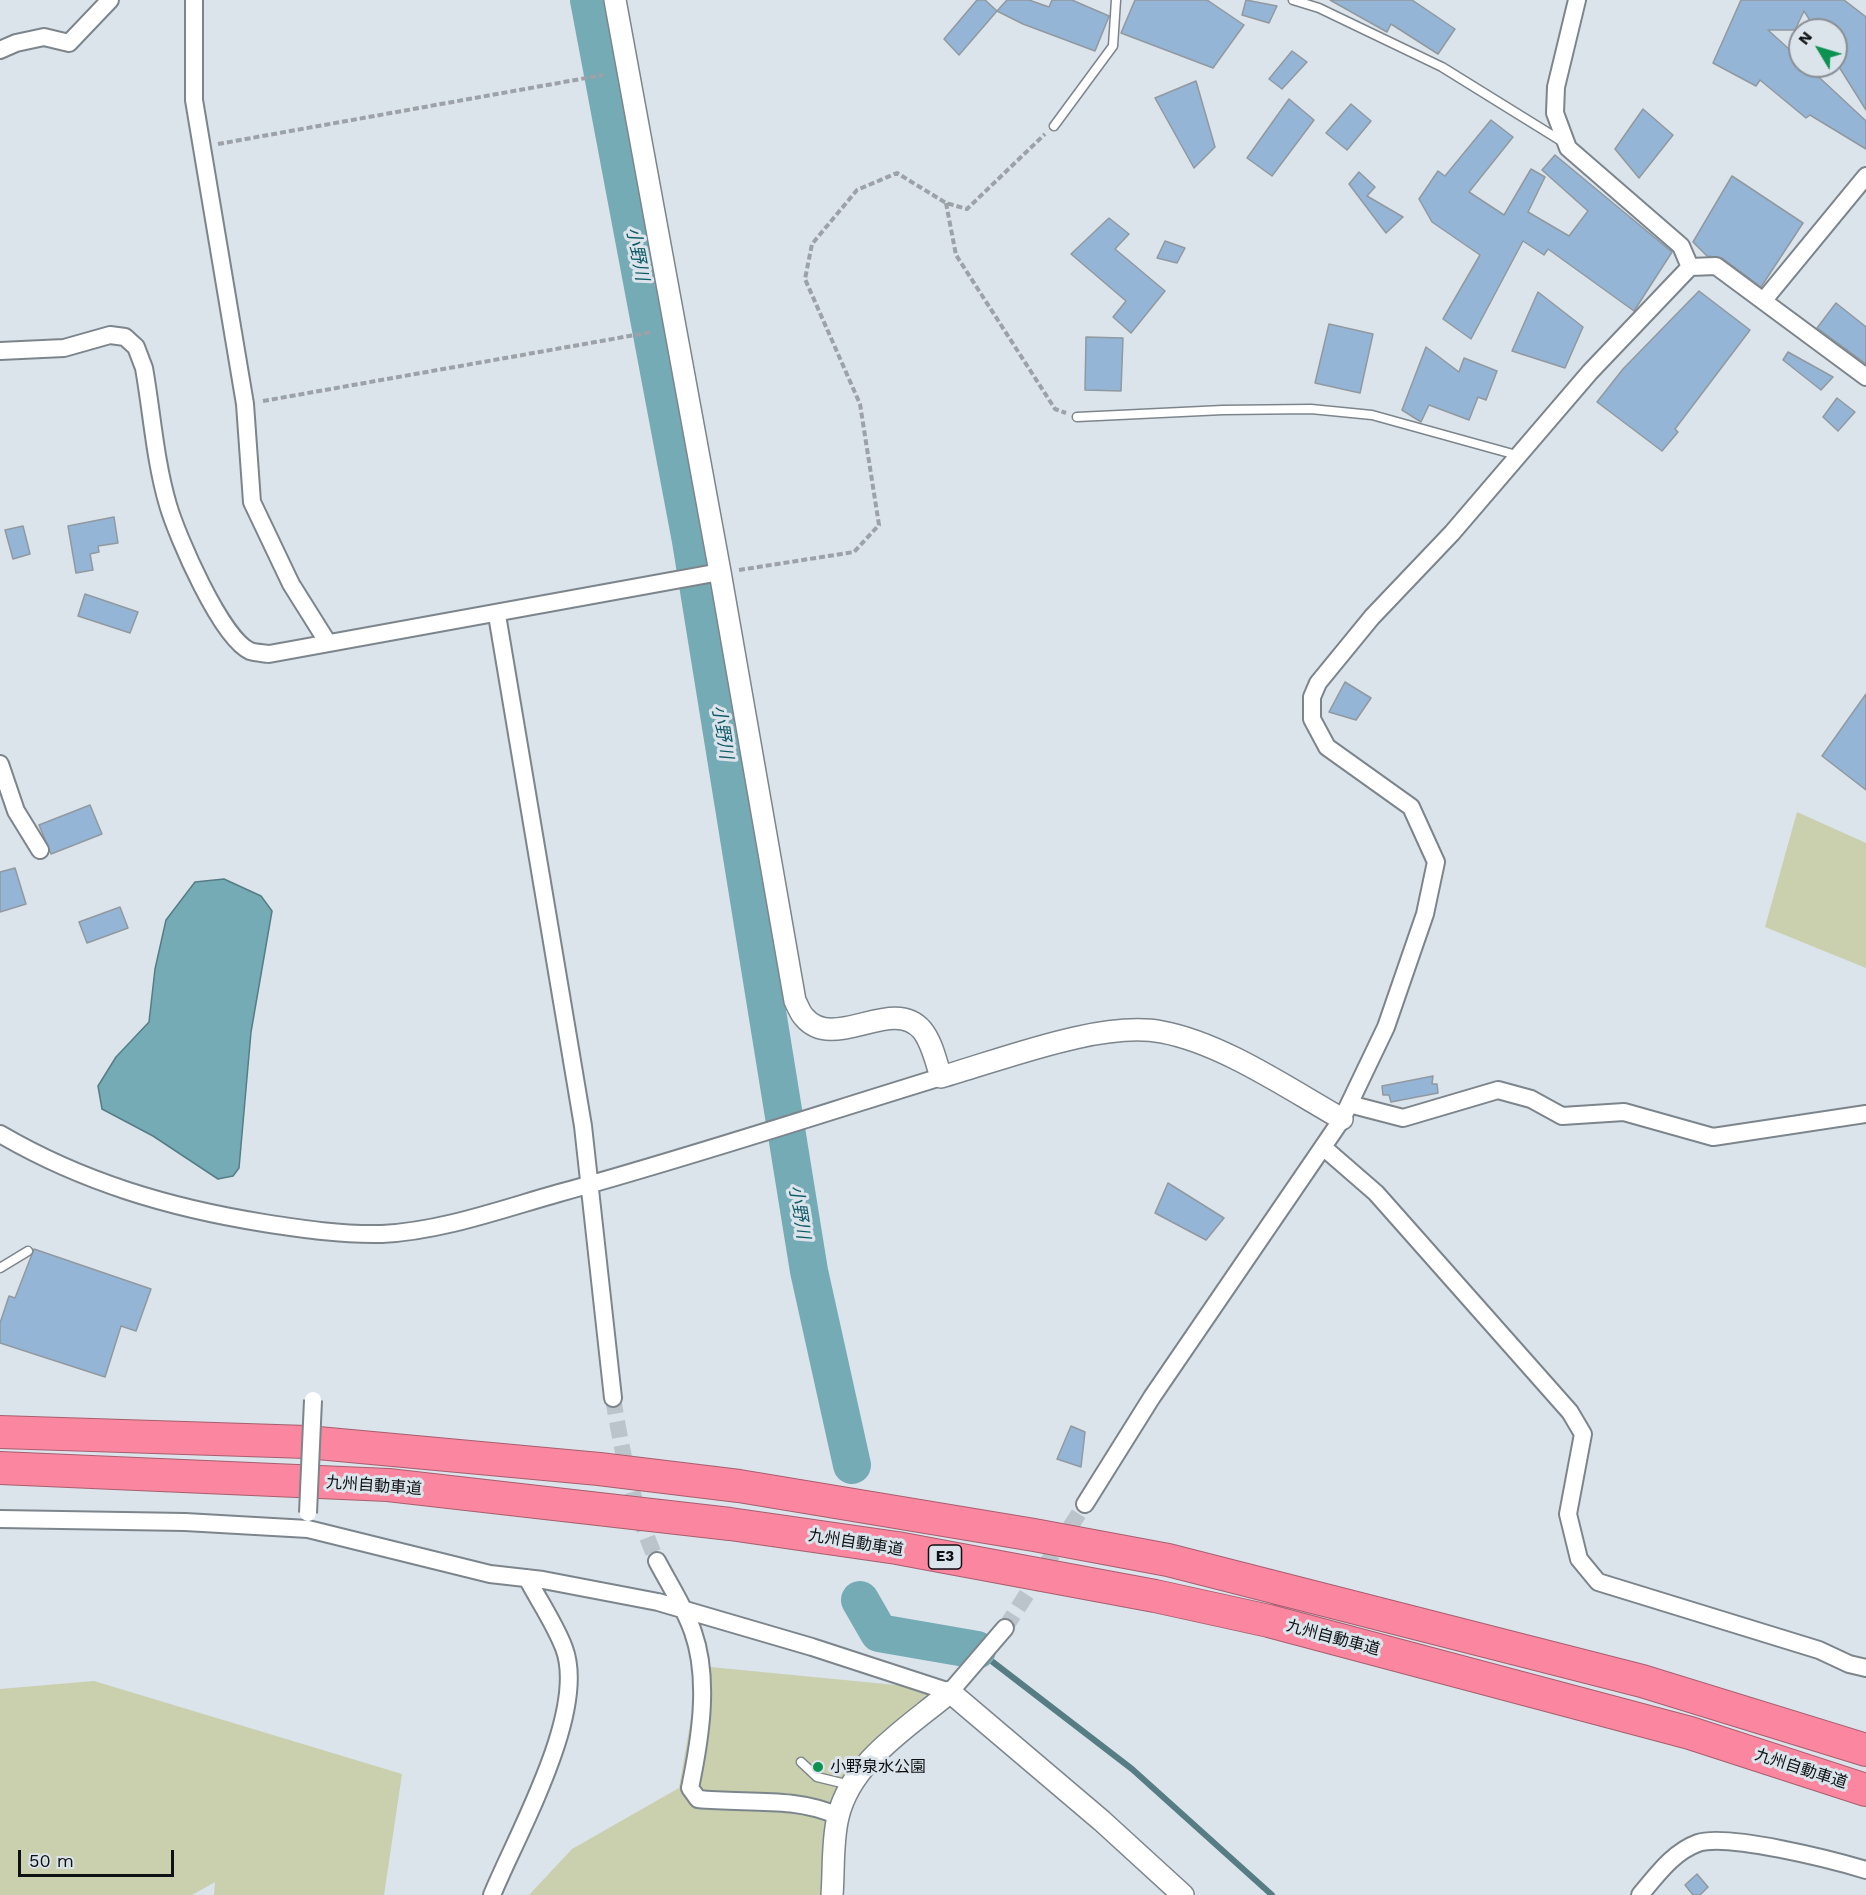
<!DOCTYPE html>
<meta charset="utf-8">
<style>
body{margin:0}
#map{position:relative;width:1866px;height:1895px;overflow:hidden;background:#dbe3eb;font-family:"Work Sans",sans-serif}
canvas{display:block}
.north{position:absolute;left:1788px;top:18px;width:60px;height:60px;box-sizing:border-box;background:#dbe3eb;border:2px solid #898f95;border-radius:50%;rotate:308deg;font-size:16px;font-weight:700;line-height:24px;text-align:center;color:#0e1113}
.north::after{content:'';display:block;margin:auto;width:21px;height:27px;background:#0d9251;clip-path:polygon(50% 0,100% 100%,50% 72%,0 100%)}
.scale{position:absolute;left:18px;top:1850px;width:156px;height:27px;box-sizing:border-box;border:3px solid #0e1113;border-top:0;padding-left:8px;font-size:18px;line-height:21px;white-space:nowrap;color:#0e1113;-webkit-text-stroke:4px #dbe3eb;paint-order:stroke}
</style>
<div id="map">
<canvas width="1866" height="1895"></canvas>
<div class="north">N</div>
<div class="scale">50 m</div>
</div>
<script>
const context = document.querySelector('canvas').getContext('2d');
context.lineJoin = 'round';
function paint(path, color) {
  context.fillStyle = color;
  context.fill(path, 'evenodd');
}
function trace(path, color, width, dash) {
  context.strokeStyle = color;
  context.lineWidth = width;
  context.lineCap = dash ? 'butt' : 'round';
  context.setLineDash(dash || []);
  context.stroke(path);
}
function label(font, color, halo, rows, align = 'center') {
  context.font = font + ' "Work Sans","Noto Sans JP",sans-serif';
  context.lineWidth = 6;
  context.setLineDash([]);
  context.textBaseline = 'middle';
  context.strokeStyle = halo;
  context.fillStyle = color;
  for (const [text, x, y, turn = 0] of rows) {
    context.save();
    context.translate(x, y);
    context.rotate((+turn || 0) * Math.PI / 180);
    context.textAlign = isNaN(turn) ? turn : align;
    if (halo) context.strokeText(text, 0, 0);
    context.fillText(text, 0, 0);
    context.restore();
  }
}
const green = new Path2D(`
 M1797,812L1866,843V968L1765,927Z
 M700,1666L937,1689L852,1764L825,1836L821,1895H529L572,1849L679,1788Z
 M94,1681L402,1774L384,1895H214L215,1882L192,1895H0V1689Z`);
const water = new Path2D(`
 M224,879L261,896L272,911L251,1032L239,1168L233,1176L218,1179L153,1136L102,1109L98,1086L116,1057L149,1022L155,969L166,920L195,882Z`);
const stream = new Path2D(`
 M985,1656L1132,1769L1272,1895`);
const river = new Path2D(`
 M589,0L691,541L809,1271L852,1465
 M860,1600L879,1633L977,1650`);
const building = new Path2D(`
 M977,0H985L997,11L959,55L944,39Z
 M1007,0H1029L1049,7L1052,0H1072L1109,16L1108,19L1095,51L1023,24L997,11Z
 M1135,0H1207L1244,25L1213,68L1121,33Z
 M1246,0L1277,6L1269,23L1242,15Z
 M1330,0H1412L1455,29L1438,54L1391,24L1387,32Z
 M1741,0H1844L1866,17V110L1836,62V30H1816L1804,11L1795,30H1768L1800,59V66H1807L1866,121V149L1810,115L1806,118L1760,80L1756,86L1713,63Z
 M1292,51L1307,62L1282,89L1269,79Z
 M1196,81L1215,147L1194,168L1155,98Z
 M1289,99L1314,120L1272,176L1247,158Z
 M1351,104L1371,121L1347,150L1326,133Z
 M1643,109L1673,135L1639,178L1615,149Z
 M1491,120L1513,137L1469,192L1504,215L1531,169L1545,177L1528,212L1569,236L1588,211L1542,170L1555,155L1672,252L1634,311L1548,249L1544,255L1523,241L1471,339L1443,319L1480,255L1432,222L1419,199L1438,171L1445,176Z
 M1359,172L1375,187L1367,196L1403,217L1386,233L1349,184Z
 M1732,176L1803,223L1761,287L1722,258L1707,256L1693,242Z
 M1109,218L1129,234L1115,249L1165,291L1131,333L1113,317L1126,301L1071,254Z
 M1165,241L1185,248L1177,263L1157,258Z
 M1699,291L1750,330L1675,429L1678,432L1662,451L1597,402L1623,369Z
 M1538,292L1583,327L1565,368L1512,351Z
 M1836,303L1866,327V364L1817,328Z
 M1329,324L1373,334L1360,393L1315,383Z
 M1086,337L1123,338L1121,391L1085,390Z
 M1426,347L1459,372L1464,358L1497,371L1486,400L1478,397L1469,420L1429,405L1421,422L1402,410Z
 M1788,352L1833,377L1821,390L1783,360Z
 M1837,398L1855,412L1838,431L1823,417Z
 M114,517L118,543L98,546L99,552L90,554L93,570L76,573L68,526Z
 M23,526L30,554L13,559L5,530Z
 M85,594L138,612L130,633L78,616Z
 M1345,682L1371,698L1356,720L1329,712Z
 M1866,694V790L1822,756Z
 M90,805L102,834L51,854L39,825Z
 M15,868L26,904L0,912V872Z
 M120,907L128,928L87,943L79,922Z
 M1433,1076L1432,1084H1437L1438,1093L1391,1102L1389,1095H1383L1382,1086Z
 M1168,1183L1224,1218L1206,1240L1155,1213Z
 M34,1249L151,1289L136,1331L121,1326L105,1377L0,1343V1323L9,1296L15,1298Z
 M1071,1426L1085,1432L1081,1467L1057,1459Z
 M1697,1874L1708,1887L1700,1895H1693L1685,1885Z`);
const minorTunnel = new Path2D(`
 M613,1398C622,1453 634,1511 657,1561
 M1005,1628L1085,1504`);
const path = new Path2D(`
 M218,144L603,75
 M946,203L956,255L1055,409L1066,413
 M263,401L652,332
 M739,570L854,552L879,525L860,404L805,279L812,244L857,190L897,173L946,203L967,209L1045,134`);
const service = new Path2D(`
 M1293,0L1319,8L1442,67L1563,142
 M1054,126L1113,46L1116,0
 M1077,417L1223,410L1311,409L1372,415L1520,456
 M0,1268L28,1251
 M801,1762L817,1777L850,1785`);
const minor = new Path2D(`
 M194,0V100L245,404L252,502L291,584L328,643
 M1577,0L1556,87L1555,113L1568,148L1681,246L1690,267
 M0,50L16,43L44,37L69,43L110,0
 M1764,300L1866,176
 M0,351L64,348L110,335L125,337L136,347L144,368C152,413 155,461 168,505C177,536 221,638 250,651C256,653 263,653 269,654L720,572
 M497,615L583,1126L613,1398
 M0,764L16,811L40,850
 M1349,1104L1403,1118L1498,1090L1531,1099L1562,1116L1624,1112L1713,1137L1866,1114
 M0,1134C82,1182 170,1208 264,1223C303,1229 342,1235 382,1234C442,1231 502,1209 559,1193C687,1158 814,1116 941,1077
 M1323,1147L1376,1193L1570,1412L1583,1434L1568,1514L1579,1559L1598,1582L1819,1650L1849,1664L1866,1668
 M1085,1504L1152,1397L1342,1119L1386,1027L1425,914L1436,862L1411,807L1327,747L1312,719V697L1318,683L1372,617L1452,533L1590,372L1690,267L1716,266L1866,377
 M0,1519L185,1522L308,1529L490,1574L543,1580L658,1602L812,1647L950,1692L1005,1628
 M657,1561C669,1584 685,1608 693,1632C710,1680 700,1740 690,1788L698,1799C745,1804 794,1796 838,1816
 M492,1895C517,1834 588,1711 564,1648C555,1624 539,1601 527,1578
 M1640,1895C1657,1875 1673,1852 1698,1843C1727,1833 1833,1860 1866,1870`);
const tertiary = new Path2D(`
 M615,0L720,572L795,1001C798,1006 800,1013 804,1017C834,1053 892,995 922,1030C932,1042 936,1062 941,1077C1001,1060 1102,1020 1162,1032C1222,1043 1289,1089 1342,1119
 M832,1895C834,1870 832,1841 838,1817C851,1761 909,1727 950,1692L1102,1821L1183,1895`);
const motorway = new Path2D(`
 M0,1432L307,1442L599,1469L739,1486L1034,1535L1168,1560L1642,1681L1866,1750
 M0,1468L388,1485L730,1524L897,1548L1155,1596L1269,1621L1690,1733L1866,1790`);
const minorBridge = new Path2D(`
 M308,1513L313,1400`);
const markers = [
 [818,1767,6,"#0d9251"]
];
const shields = [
 [945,1557,33]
];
const shieldNames = [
 ["E3",945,1557]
];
const streetNames = [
 ["九州自動車道",374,1486,4],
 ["九州自動車道",856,1543,9],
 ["九州自動車道",1333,1638,15],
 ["九州自動車道",1801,1769,18]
];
const poiNames = [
 ["小野泉水公園",830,1767]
];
const waterNames = [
 ["小野川",637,254,79],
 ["小野川",722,732,81],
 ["小野川",799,1212,81]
];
paint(green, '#cacfae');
paint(water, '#75abb5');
trace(water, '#567d84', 1.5);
trace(stream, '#567d84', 6);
trace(river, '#75abb5', 38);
paint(building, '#94b5d5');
trace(building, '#9199a0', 1.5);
trace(minorTunnel, '#bcc4cb', 16, [16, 8]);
trace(service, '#7d858c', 11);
trace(minor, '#7d858c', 20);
trace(tertiary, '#7d858c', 24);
trace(motorway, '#a75e6e', 34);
trace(path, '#9ca2a8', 4, [6, 3]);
trace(service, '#fff', 8);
trace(minor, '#fff', 16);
trace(tertiary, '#fff', 21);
trace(motorway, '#fa879f', 32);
trace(minorBridge, '#7d858c', 20, []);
trace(minorBridge, '#fff', 16);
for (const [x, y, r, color] of markers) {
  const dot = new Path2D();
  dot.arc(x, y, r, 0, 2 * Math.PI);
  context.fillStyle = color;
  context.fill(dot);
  trace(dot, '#dbe3eb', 2);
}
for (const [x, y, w] of shields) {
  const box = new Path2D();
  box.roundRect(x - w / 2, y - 12, w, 24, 4.5);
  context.fillStyle = '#dbe3eb';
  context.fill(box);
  trace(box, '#0e1113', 1.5);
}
label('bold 15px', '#0e1113', null, shieldNames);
label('16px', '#0e1113', '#dbe3eb', streetNames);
label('16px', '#0e1113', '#dbe3eb', poiNames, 'left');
label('italic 18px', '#105c67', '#dbe3eb', waterNames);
</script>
